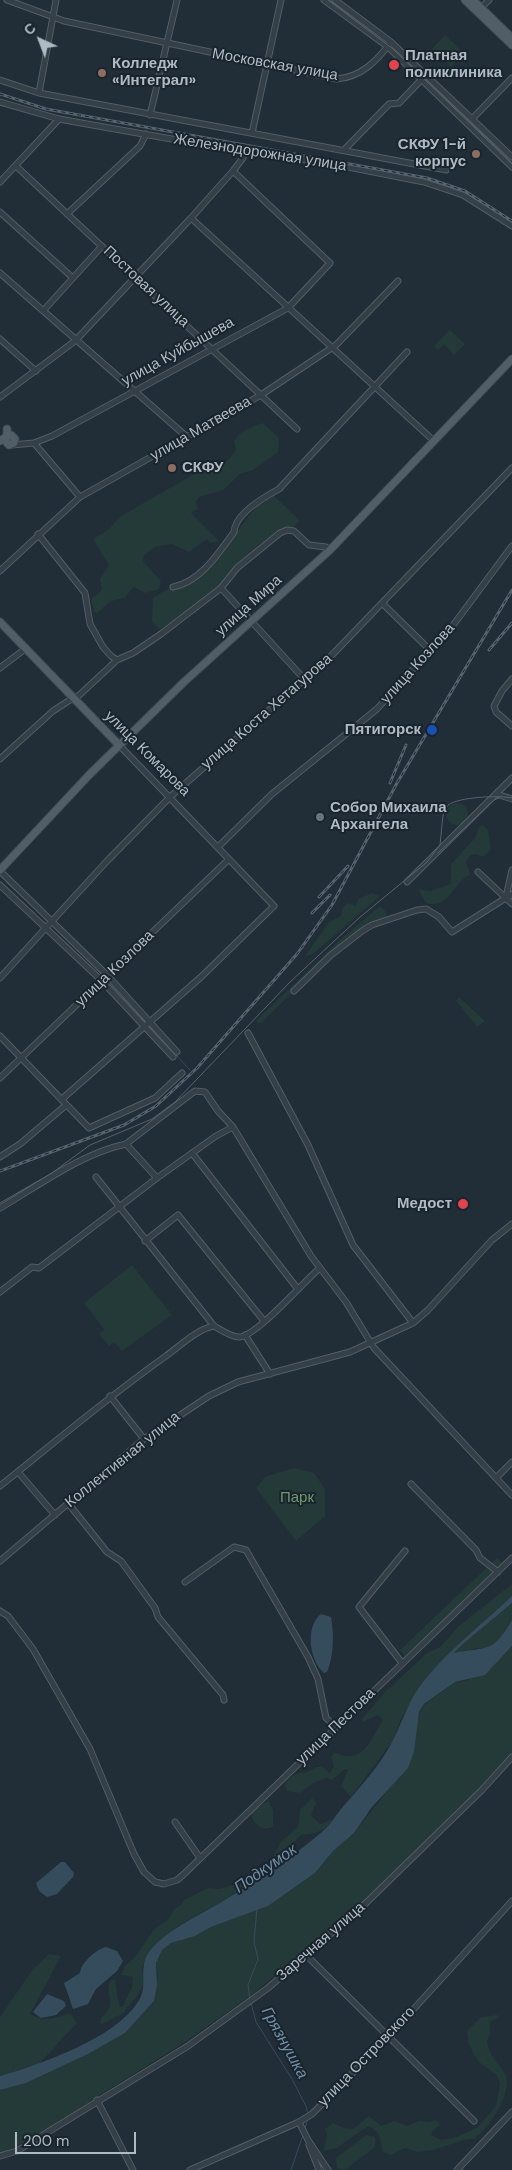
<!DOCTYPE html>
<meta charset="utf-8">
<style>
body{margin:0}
#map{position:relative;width:512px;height:2170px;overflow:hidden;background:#212d37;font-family:"DM Sans",sans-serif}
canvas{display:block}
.north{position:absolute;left:15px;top:15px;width:50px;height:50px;-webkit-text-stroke:4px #1a242c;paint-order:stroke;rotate:317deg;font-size:14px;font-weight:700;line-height:20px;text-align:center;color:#afbac4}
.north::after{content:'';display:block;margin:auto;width:18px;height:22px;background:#afbac4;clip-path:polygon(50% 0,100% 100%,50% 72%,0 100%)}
.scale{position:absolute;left:15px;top:2132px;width:121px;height:22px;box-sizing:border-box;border:2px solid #afbac4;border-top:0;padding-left:6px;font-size:15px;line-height:18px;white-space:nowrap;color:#afbac4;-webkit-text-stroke:4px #1a242c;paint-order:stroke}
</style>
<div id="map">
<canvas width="512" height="2170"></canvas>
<div class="north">С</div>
<div class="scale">200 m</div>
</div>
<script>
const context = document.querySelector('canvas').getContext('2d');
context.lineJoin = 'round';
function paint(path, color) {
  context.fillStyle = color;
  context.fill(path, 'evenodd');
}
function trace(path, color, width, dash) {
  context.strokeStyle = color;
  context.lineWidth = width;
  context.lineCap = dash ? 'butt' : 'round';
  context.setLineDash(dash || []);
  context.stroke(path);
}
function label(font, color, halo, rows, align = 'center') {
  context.font = font + ' "DM Sans",sans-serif';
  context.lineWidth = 4;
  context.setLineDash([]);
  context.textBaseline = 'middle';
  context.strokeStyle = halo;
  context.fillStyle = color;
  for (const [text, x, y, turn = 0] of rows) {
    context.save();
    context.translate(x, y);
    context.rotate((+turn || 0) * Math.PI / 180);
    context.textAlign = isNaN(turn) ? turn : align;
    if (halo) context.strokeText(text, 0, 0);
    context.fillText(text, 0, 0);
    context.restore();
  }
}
const green = new Path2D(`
 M445,35L464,53L451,67L432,49Z
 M450,330L465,344L454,355L444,344L438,350L434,346Z
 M263,423L279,438L278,452L253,470L240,474L223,490L199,497L196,502L198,509L191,513L219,541L211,543L207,539L189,552L172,544L155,547L143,556V561L161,581L159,589L145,593L134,587L124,598L111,601L97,613L94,612L91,599L102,590L100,579L109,565L95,543L94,538L108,530L121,516L215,462C226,464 230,459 236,449L234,441C240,431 252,426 263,423Z
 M273,495L300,521L293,527L282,529L250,554L231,570L220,586L161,630L152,622L153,598L166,590L187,585L212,564L259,503Z
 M446 814a11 11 0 1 1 22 0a11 11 0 1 1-22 0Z
 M483,825L488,830L491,850L483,857L476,854L470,855L466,862L470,874C467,877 463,878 460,882C451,893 444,908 426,903L418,889L430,891L451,884V864L475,838L479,827Z
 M372,893L380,896L313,954L305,956L329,922L341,916L343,907L348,903L356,906L358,899Z
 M380,906L387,913L386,918L337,949L262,1022L258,1024L257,1020L342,938Z
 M459,997L485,1021L477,1027L456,1001Z
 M132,1265L172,1315L122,1351L114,1342L109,1346L99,1334L104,1330L112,1340L84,1303Z
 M294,1468L314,1473L325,1489V1516L296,1541L256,1488L265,1477Z
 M497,1558L502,1563L405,1656L400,1650Z
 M512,1584V1596L461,1641L419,1689L400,1721L393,1740L351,1797L341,1786L348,1770L345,1769L332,1780L327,1778L313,1783L300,1793L287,1791L285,1786C289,1775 298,1773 306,1772C312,1771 314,1766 321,1767C326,1768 326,1771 330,1773L334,1766L331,1757L334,1752C339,1754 345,1757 350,1756C367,1756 375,1731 383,1720L378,1715L363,1722L362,1719L384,1693L427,1653L440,1647L459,1626Z
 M512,1603V1620L495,1646L488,1649L477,1648L454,1654V1651Z
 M512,1646V1754L477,1792L377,1890L333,1930L305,1950L253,1994L188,2040L92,2100L70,2117L0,2155V2090L26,2083L88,2054L125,2033L154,2001L158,1976L156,1963L162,1950L171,1943L195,1936L211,1927L268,1906L315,1873L333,1851L354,1833L396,1780L414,1752L417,1718L424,1705L455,1682L465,1681L491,1669Z
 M312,1798L316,1802L311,1816L320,1824L333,1819C326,1831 315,1834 301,1835L283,1854L281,1862L224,1900L180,1925L156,1944L142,1967L143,1985L138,1995L122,2014L103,2024L100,2023L101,2018C119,2001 104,1998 110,1981L115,1979L119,2006L122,2007L132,1987L133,1977L121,1975L124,1967L134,1958L155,1928L169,1919L173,1910L181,1905L184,1900L208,1888L219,1889L246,1881L263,1867L274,1855L281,1842L298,1827L300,1810Z
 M268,1800L273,1810V1826C264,1833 252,1824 251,1813Z
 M49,1954L61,1956L30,2014C44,2023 56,2018 70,2013L77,2023L40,2063L0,2076V2017L33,1969Z
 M498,2015L499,2017L490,2022V2034L487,2041C491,2061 498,2061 506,2075C512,2096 489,2126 475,2139H467L433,2150L417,2152L405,2148L391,2155L383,2152C381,2141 380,2130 368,2126L337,2148L324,2151L327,2135L325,2129L333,2123L344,2128L353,2129L369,2116L381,2126L394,2121L407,2126L420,2121L428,2122L436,2120L440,2124L439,2126L433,2130L431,2135L441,2140L457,2137L478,2127L496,2106L500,2084L497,2075L480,2063L474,2055L468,2042L467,2031L481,2017Z
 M366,2135L375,2137V2147L345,2170L337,2168L336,2158Z`);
const water = new Path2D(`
 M512,1596V1603C504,1610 456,1649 454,1653C489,1646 492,1654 512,1620V1646L485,1675L455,1682L424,1704L419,1712L414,1752L408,1768L372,1807L354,1833L333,1851L315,1873L268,1906L211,1927L195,1936L171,1943L162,1950L156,1963L157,1985L154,2001L125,2033L88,2054L26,2083L0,2090V2076C41,2064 114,2039 138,2002C151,1983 133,1965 156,1944C176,1925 200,1915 223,1901C255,1882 300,1853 327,1827C332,1822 336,1815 341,1809C359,1788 381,1765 393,1740C402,1723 407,1705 418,1689C444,1653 480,1626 512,1596Z
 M321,1614L331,1617C334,1634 334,1656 327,1672L324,1673C309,1660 305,1626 321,1614Z
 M61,1862H65L74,1873L73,1877L57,1894L47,1897L39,1891L36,1883Z
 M106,1947L117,1951L123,1961L117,1971L96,1989L88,2004L73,2009L64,1983L80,1973C81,1962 97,1949 106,1947Z
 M47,1994L64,2001L66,2006L56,2015L41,2018L33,2012Z`);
const stream = new Path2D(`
 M6,882L31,905
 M75,948L104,977
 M107,980L146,1023
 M149,1026L190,1070
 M250,1999L248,1985L258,1959L254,1942L257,1908
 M251,2003L256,2022L292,2079L306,2106L308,2114
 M305,2129L307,2121
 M291,2170L303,2135`);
const minor = new Path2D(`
 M7,0L64,21L337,79C361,77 377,61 391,42
 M324,0L388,47L512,167
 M335,0L391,42L512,157
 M481,8L489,0
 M0,80L39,93L446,170
 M39,93L56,0
 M0,102L59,119L98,126L245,152L323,162L424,182L463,195L512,226
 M150,115L177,0
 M472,119L512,78
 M252,133L281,0
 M344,150L389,104L399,103L422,79
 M16,166L297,429
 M0,182L59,119
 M0,212L73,278
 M67,214L140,146L146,134
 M191,218L434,441
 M0,273L187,437
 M43,311L102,246
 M0,339L36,371
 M0,397L75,341L191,218L233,171L243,158L245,152
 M34,443L80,497
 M12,445L34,443L52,436L288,308L330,263L233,171
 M38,534L85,593L90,624L103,647L111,656L117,660
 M0,571L80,497L261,395L336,345L398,281
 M173,587C200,582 219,553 234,532C235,514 264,497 279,489L407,352
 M221,588L306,681
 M383,604L431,651
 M0,668L25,649
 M512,679L502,691L494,706L496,712L512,726
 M74,700L117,660L133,653L161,634L221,588L237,568L280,533L287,530L294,531L309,545L326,547L330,550
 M0,759L53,711L73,698
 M496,794L512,799
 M218,847L272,794L377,709L454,624L512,546
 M0,871L108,976L177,1052
 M478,872L512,904
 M407,882L512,778
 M0,885L102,981L173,1057
 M506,897L512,870
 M0,978L107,861L170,797L332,655L512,468
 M294,991L331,955L362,931L372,925L417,910L426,909L439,917L452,932L512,894
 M248,1033L308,1145L353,1245L413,1323
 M0,1036L89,1128L155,1098L182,1073
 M0,1078L229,859
 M62,1099L201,977L274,906L119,745
 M126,1144L195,1091L205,1092L218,1111L233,1127L311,1256L346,1302L374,1348L512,1495
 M192,1153L297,1288
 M0,1157L20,1144L65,1106
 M96,1177L214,1326C221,1330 231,1337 239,1337C255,1338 305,1280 320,1268
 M0,1208C40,1185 80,1154 126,1144L157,1178
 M145,1241L178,1215L264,1321
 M0,1292L32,1267L39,1268L157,1178L216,1136L233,1127
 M245,1335L270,1374
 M110,1396L144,1439
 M18,1472L55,1515
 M496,1478L512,1462
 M411,1484L476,1550L480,1558L498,1572
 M0,1486C55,1442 108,1397 166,1356C180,1346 197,1329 214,1326
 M68,1503L107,1552L121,1561L155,1608L158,1617L223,1695L224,1700
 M0,1561L144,1439L209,1396L238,1382L350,1352L413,1323L428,1310L492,1240L512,1224
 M185,1582L234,1547L246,1550L308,1657L318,1679L326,1718L336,1727
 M0,1611L8,1616L33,1649L90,1749L134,1854L144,1872L155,1882L164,1884L177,1880L184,1874L512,1558
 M402,1663L359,1607L405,1551
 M175,1822L200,1858
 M305,1954L474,2121
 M97,2100L133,2170
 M299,2122L308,2140L328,2170
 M309,2145L319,2170
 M0,2156L17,2151L188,2046L268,1988L366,1903L482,1790L512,1757
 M190,2170L299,2122L312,2114L390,2035L512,1901
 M457,2170L512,2112`);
const major = new Path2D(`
 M465,0L512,45
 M473,0L512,38
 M0,441C4,439 7,435 11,435L15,439L14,443L9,445C3,440 8,435 7,429
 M0,622L119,745
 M0,870L90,774L184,682L330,550L512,359`);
const tram = new Path2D(`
 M328,0L393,49L512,164
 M438,853L494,800L499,798
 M0,1203L52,1173L90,1145L152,1119L175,1102L290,982L359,918L427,862L440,845L443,815L448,805C459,797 498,795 512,798`);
const rail = new Path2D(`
 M0,94L46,109L427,178L465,191L512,221
 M489,650L512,623
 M390,783L406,745
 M319,897L348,866
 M312,913L330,895
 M0,1171L124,1125L156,1106L197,1068L297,954L332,905L397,783L512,590`);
const markers = [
 [394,65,6,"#e0444e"],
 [102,73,5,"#8d6e63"],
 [476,154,5,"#8d6e63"],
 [172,468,5,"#8d6e63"],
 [432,730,6,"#1a4fb4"],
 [320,817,5,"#6b7280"],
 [463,1204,6,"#e0444e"]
];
const poiNames = [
 ["Платная",405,56],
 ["поликлиника",405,73],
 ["Колледж",112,64],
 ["«Интеграл»",112,81],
 ["СКФУ 1-й",466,145,"right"],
 ["корпус",466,162,"right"],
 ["СКФУ",182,468],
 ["Пятигорск",421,730,"right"],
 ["Собор Михаила",330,808],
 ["Архангела",330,825],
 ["Медост",452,1204,"right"]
];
const streetNames = [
 ["Московская улица",275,65,10],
 ["Железнодорожная улица",260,153,9],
 ["Постовая улица",146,287,43],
 ["улица Куйбышева",178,352,-29],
 ["улица Матвеева",201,429,-30],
 ["улица Мира",249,606,-42],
 ["улица Козлова",418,664,-48],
 ["улица Коста Хетагурова",267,712,-41],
 ["улица Комарова",147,754,45],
 ["улица Козлова",115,969,-44],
 ["Коллективная улица",123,1460,-39],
 ["улица Пестова",336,1727,-44],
 ["Заречная улица",321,1942,-41],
 ["улица Островского",367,2057,-46]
];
const parkNames = [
 ["Парк",297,1498]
];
const waterNames = [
 ["Подкумок",266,1869,-35],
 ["Грязнушка",284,2043,61]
];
paint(green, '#243a38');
paint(water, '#354c5d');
trace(stream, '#354c5d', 1);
trace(minor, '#525d65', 7);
trace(major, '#3e4851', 9);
trace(minor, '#343f47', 5);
trace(major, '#525e67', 7);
trace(tram, '#56636e', 1);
trace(rail, '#56636e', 3);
trace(rail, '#1a242c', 1, [4]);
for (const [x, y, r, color] of markers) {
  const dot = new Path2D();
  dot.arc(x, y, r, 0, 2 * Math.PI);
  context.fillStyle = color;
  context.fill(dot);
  trace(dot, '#1a242c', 2);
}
label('bold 15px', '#afbac4', '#1a242c', poiNames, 'left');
label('15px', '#afbac4', '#1a242c', streetNames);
label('15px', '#6f9872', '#1a242c', parkNames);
label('italic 16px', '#708fa7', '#1a242c', waterNames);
</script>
